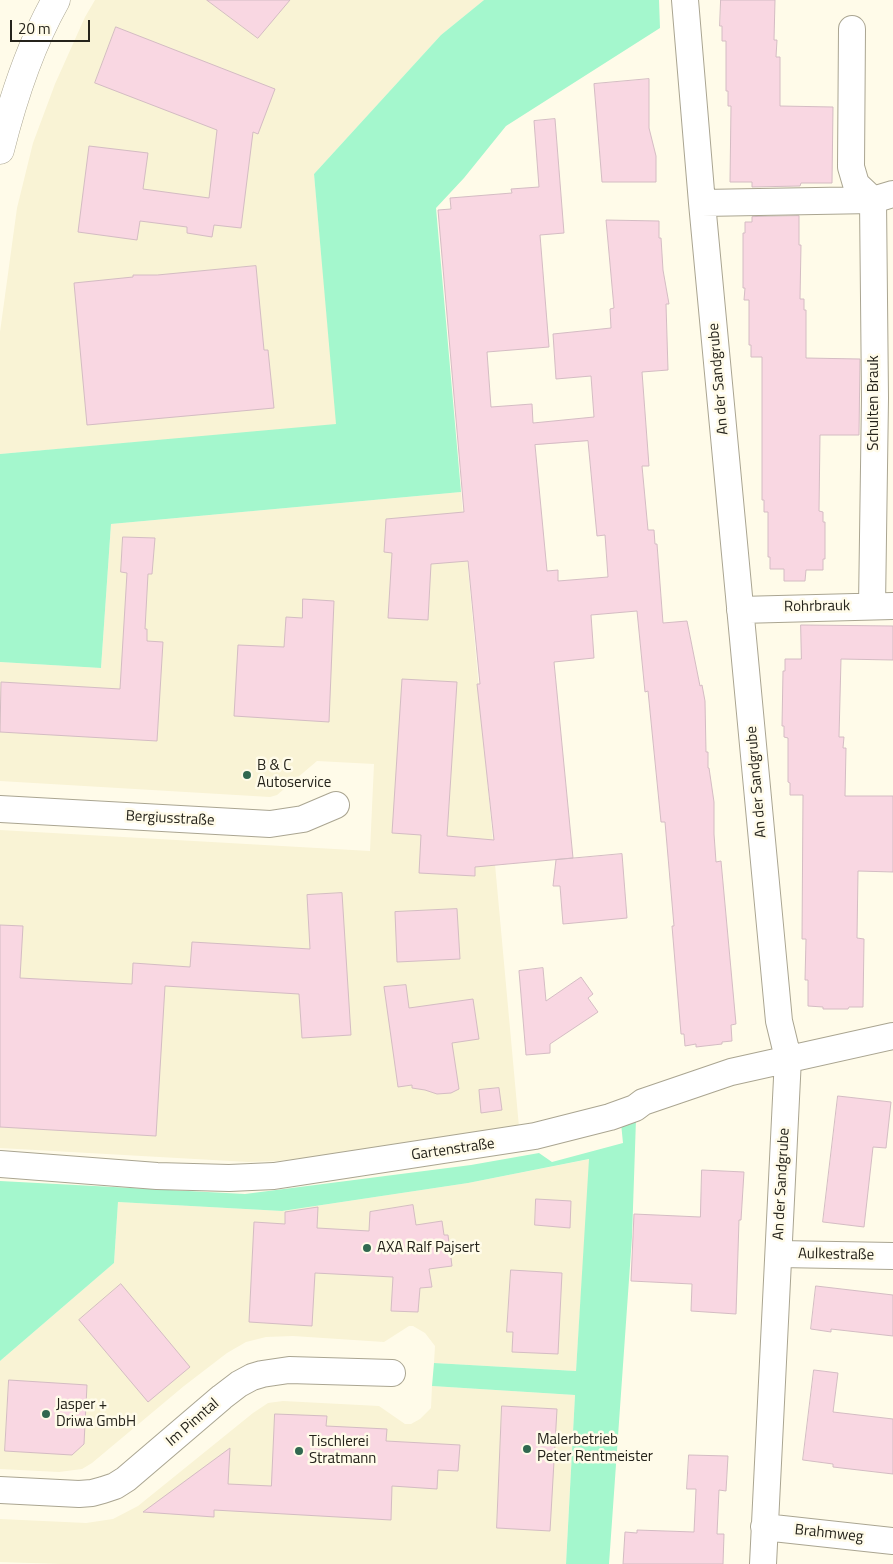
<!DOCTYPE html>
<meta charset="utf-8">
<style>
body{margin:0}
#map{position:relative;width:893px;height:1564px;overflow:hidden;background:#fffbe9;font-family:"Titillium Web",sans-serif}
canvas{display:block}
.scale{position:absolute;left:10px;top:20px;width:80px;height:22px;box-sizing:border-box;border:2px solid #25231b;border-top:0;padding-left:6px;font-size:15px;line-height:18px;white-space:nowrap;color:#25231b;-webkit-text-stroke:4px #fffbe9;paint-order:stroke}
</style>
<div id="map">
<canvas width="893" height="1564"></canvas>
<div class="scale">20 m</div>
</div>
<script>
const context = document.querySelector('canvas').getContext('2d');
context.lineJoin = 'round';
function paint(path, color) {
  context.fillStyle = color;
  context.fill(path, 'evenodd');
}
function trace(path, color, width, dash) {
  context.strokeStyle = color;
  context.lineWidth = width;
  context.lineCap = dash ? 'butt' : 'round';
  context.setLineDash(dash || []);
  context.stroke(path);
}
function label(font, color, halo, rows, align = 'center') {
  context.font = font + ' "Titillium Web",sans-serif';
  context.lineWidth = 5;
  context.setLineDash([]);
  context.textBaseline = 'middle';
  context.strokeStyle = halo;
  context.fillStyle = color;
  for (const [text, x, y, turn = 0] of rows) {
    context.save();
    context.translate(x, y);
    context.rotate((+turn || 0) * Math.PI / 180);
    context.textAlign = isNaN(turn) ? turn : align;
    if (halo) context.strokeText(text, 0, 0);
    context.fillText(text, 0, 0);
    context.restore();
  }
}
const built = new Path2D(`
 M95,0H484L441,35L314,174L337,425L0,454V332L17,208L33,143L55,84L85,17Z
 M461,492L519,1127L366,1151L278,1161L248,1162L0,1148V830L370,851L374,764L317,761L277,795L270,797L0,781V662L101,668L111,524Z
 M590,1159L576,1371L434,1363L435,1346L425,1333L413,1326H409L384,1342L293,1336L266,1337L246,1342L227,1353L184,1386L92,1463L82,1469L59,1472L0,1469V1361L114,1263L118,1202L282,1211L468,1183Z
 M432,1386L575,1395L566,1564H61L0,1562V1519L86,1523L113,1519L138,1506L253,1413L268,1403L283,1401L379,1406L405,1424H411L420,1419L431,1408Z`);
const green = new Path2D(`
 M484,0H659L660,28L506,126L464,178L436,208L461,492L111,524L101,668L0,662V454L336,424L314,174L441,35Z
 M636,1119L632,1237L609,1564H566L575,1395L432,1386L434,1363L576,1371L589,1159L468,1183L282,1211L118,1202L114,1263L0,1361V1181L245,1194L471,1165L539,1153L552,1162L623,1143L621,1123Z`);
const building = new Path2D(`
 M207,0H290L258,38Z
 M721,0H775L774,40H777L776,57H780V106L833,107L832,183H801L800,186L752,187V182H730L731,106H728V91H726V41H722V26H720Z
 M116,27L275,89L258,134L253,132L241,228L214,225L212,237L187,233V227L140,221L137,240L78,232L89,146L148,153L143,189L209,198L217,130L95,83Z
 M649,79V128L656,156V182H602L594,84Z
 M555,119L564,233L540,235L549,347L487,352L491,407L532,404L533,423L594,417L591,376L556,379L553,334L611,328L610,309L614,308L606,220L659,221V238H661L663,270L669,304H666L668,370L642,372L649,466H642L648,530H654L655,544H657L663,623L687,621L700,686L702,685L705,701L706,752H708V768H709L714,802V834L716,862L721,861L736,1024L731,1025L732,1041L722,1042V1044L696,1047V1044L685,1046L684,1034H681L672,926H674L665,822H661L648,691L645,692L637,611L591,615L594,658L554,662L573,858L475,867V876L419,873L421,835L392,833L402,679L457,682L447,836L494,840L477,684H480L468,561L431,564L428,620L388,618L392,553L384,552L386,519L464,512L438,210L451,209L450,198L512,193L511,189L539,187L534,121ZM588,441L597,536L605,535L608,577L558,581V570L547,571L535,445Z
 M799,216V245H801L800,299H804V310H806V358L860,359L859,435H820L819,511L823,512V522H825V559H823V570H806L805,581H784V569H770V557H768V512H764V500H762V357H751V345H749V300H744L745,288H743V233H745V222H752V217Z
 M256,266L264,350H268L274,408L87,425L74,283L133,277V275H157Z
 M123,537L155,538L152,574H148L145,629H147V641L163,642L157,741L0,732L1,682L120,689L127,573L121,572Z
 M303,599L334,601L329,722L234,716L238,645L284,647L286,617L302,618Z
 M801,625L893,626V660L841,659L839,737H844L843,748H846L845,796H893V872L858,871L857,938L864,939L863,1007H849L848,1009H823V1007L808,1006V980H805L806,939H802L803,795H790V783L788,782V738L784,737V726H782L783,671H785V659H801Z
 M622,854L627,918L563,924L560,886H553L556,860Z
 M342,893L351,1035L302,1038L299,994L165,986L156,1136L0,1127V925L23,926L20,978L132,984L133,963L190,967L192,942L310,949L307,895Z
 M457,909L460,959L397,962L395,912Z
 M543,968L546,1001L581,977L593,994L588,998L598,1012L550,1044V1053L526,1055L519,971Z
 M406,985L409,1008L473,999L479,1039L452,1043L459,1089L451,1093L437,1094L425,1090L412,1088V1085L398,1087L384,987Z
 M499,1088L502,1110L481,1113L479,1090Z
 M838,1096L891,1102L886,1148L873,1147L864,1227L823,1222Z
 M702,1170L744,1172L741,1220H739L736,1314L691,1311L692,1284L631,1281L634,1214L700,1217Z
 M536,1199L571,1201L570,1228L535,1225Z
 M413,1205L416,1225L442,1221L444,1235H448L452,1266L429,1269L432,1287L420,1288L418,1312L391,1311L393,1277L315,1273L312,1326L249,1322L254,1222L285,1224V1212L318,1207L317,1228L369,1231L370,1212Z
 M511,1270L562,1273L558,1354L512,1352L513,1332H507Z
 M121,1284L190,1367L148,1402L79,1320Z
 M816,1286L893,1295V1336L831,1329V1332L811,1329Z
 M814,1370L838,1373L833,1412L893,1419V1474L833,1467V1464L803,1460Z
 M9,1380L87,1385L84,1444L72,1455L5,1451Z
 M502,1406L557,1409L550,1531L497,1528Z
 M275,1414L327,1416L326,1426L387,1429L386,1441L460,1445L458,1471L438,1470L437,1489L392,1486L391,1520L214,1510V1517L143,1512L230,1448L228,1484L271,1486Z
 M689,1455L728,1456L726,1491L719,1490L717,1534H724L723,1564H623L625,1532L637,1533V1530L694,1532L696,1489H687Z`);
const minor = new Path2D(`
 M685,0L702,203L779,1021L788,1058L763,1564
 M852,29L851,167L856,184L873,200L893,194
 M702,203L873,200L875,398L872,606
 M740,610L893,606
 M0,809L270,824L303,819L336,805
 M0,1164L157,1176L229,1178L274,1176L535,1136L610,1117L635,1108L643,1102L731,1072L893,1036
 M779,1254L893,1256
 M0,1490L79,1494L92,1493L103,1490L115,1486L126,1479L222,1397L239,1384L252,1377L262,1374L289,1370L392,1373
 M764,1527L893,1541`);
const secondary = new Path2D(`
 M0,150C13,98 30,46 56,0`);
const markers = [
 [247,775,5,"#316850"],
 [367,1248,5,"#316850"],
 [46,1414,5,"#316850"],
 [527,1449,5,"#316850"],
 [299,1451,5,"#316850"]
];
const streetNames = [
 ["An der Sandgrube",719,379,-95],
 ["Schulten Brauk",874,403,-90],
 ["Rohrbrauk",817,607,-1],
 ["An der Sandgrube",757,782,-95],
 ["Bergiusstraße",170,819,3],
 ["Gartenstraße",453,1150,-8],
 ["An der Sandgrube",782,1184,-87],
 ["Aulkestraße",836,1255,1],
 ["Im Pinntal",193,1423,-41],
 ["Brahmweg",829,1534,6]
];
const poiNames = [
 ["B & C",257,766],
 ["Autoservice",257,783],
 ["AXA Ralf Pajsert",377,1248],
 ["Jasper +",56,1405],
 ["Driwa GmbH",56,1422],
 ["Malerbetrieb",537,1440],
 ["Peter Rentmeister",537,1457],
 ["Tischlerei",309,1442],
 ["Stratmann",309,1459]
];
paint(built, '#f9f3d5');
paint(green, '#a4f7cd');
paint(building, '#f9d7e2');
trace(building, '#d4bcc3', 1);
trace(minor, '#aaa591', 28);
trace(secondary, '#aaa591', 29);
trace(minor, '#fff', 26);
trace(secondary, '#fff', 28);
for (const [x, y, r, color] of markers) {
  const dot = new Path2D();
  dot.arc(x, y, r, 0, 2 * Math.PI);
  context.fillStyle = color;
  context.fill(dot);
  trace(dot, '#fffbe9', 2);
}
label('15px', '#25231b', '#fffbe9', streetNames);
label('15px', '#25231b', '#fffbe9', poiNames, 'left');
</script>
